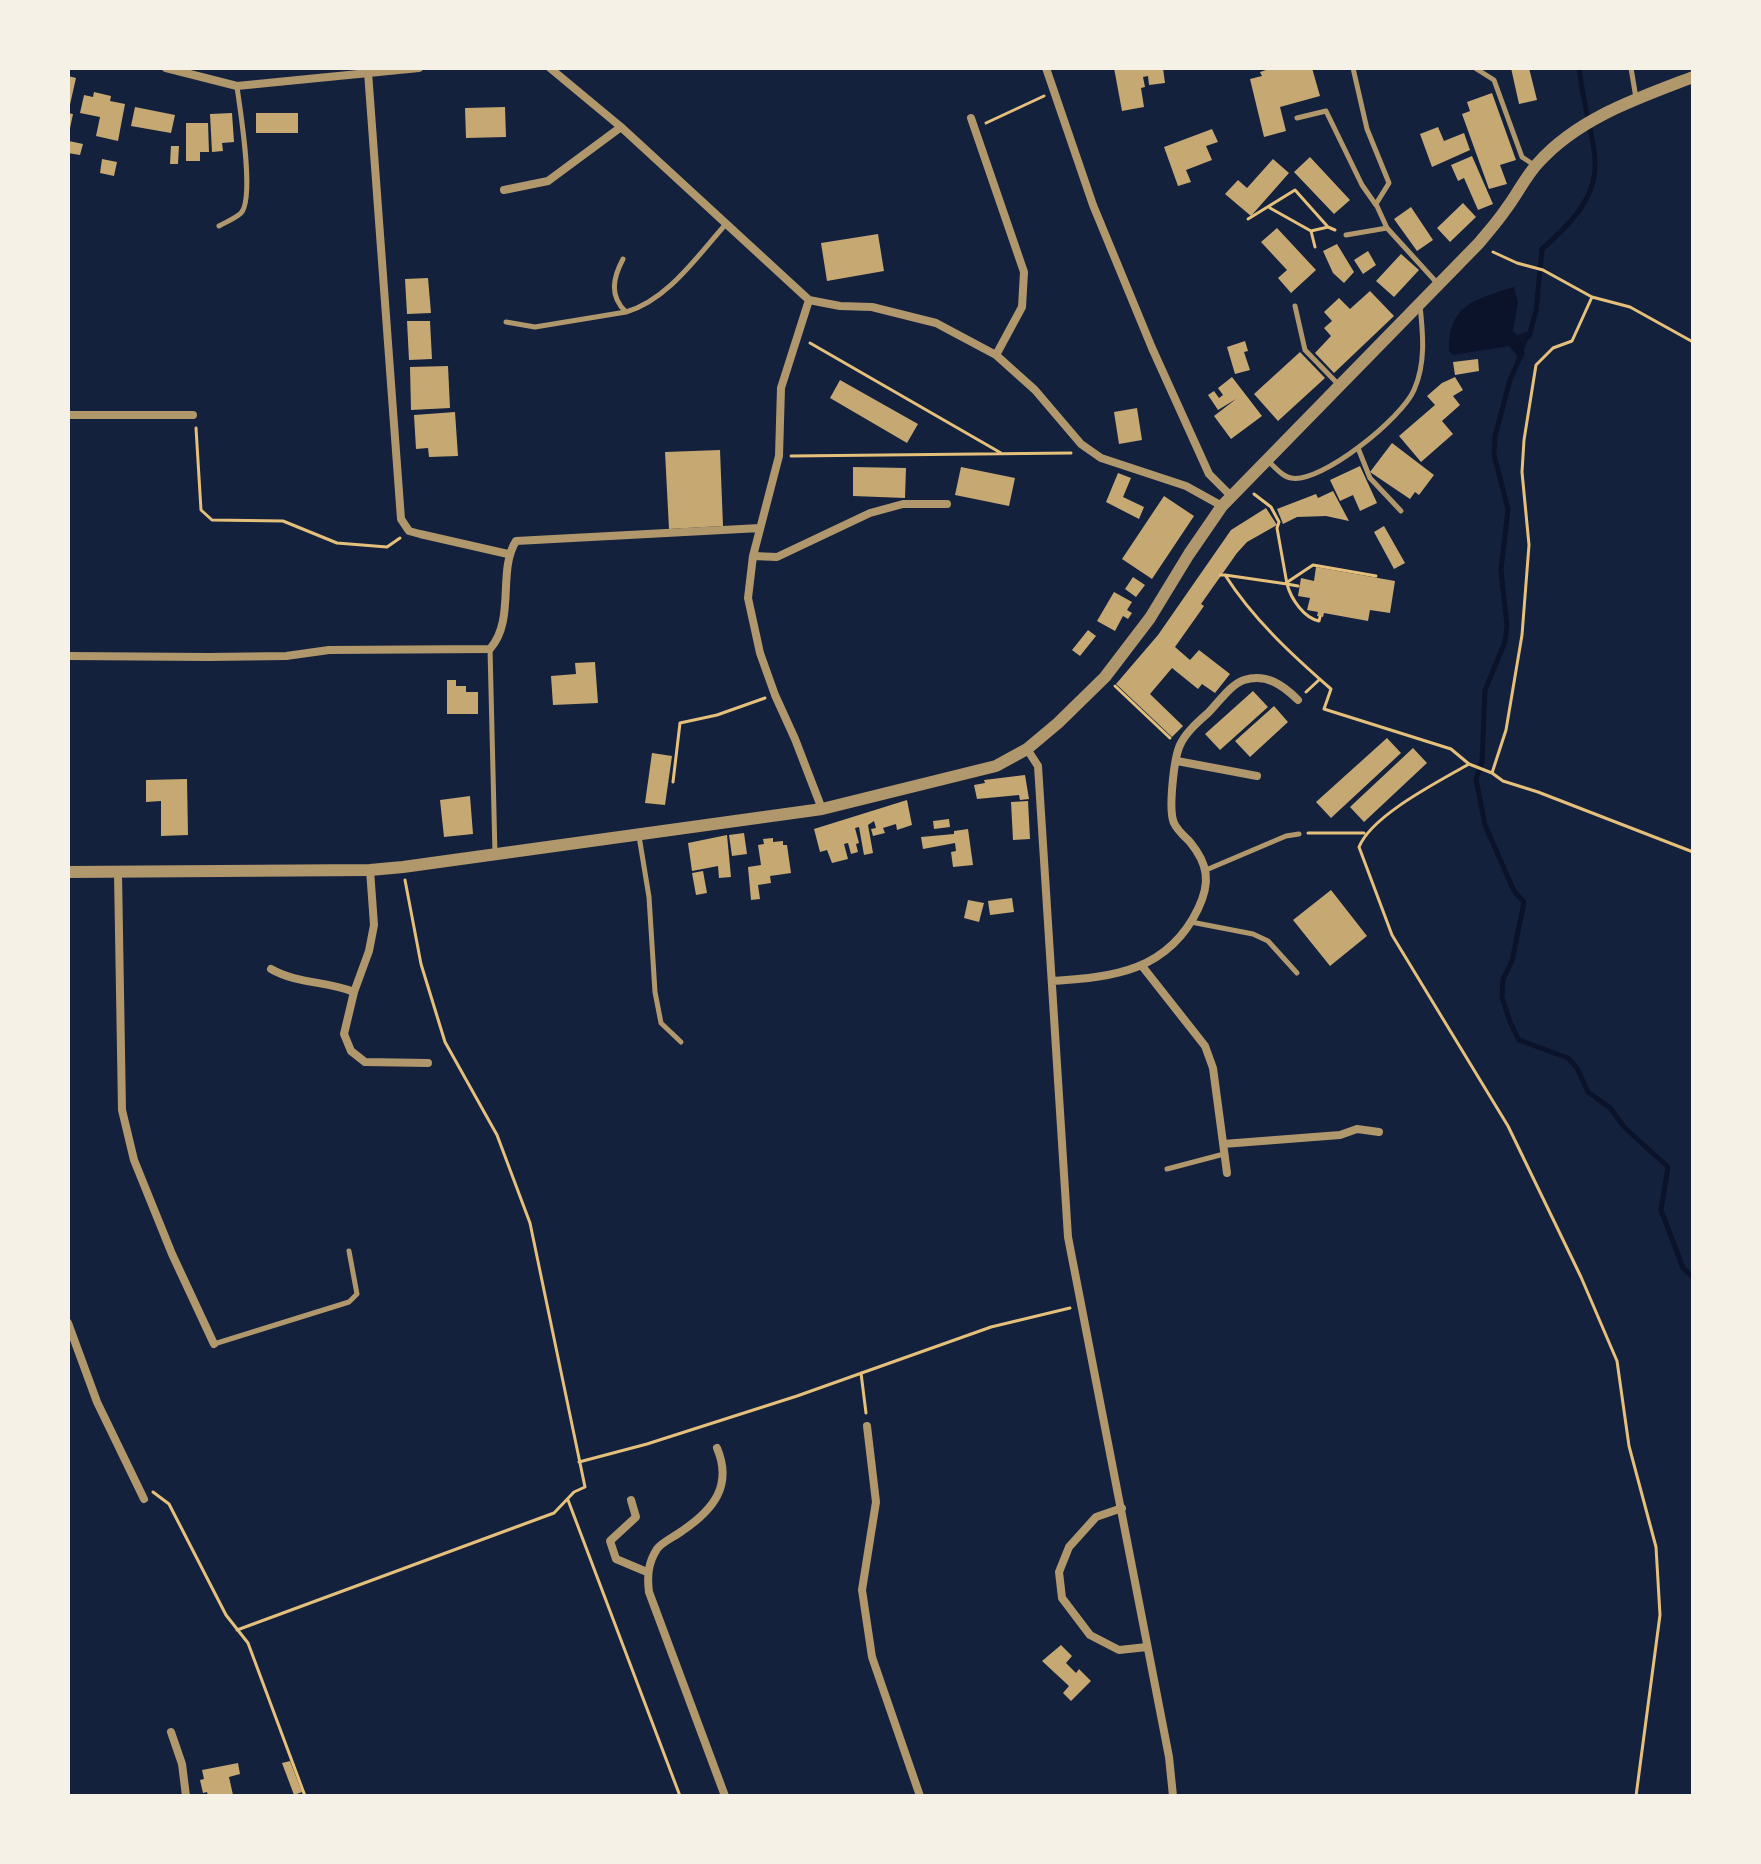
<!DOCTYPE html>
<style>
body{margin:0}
#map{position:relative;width:1761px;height:1864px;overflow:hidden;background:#14213d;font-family:Mulish,sans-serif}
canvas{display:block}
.frame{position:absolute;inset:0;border:70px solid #f6f1e7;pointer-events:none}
</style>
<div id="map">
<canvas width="1761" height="1864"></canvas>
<div class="frame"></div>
</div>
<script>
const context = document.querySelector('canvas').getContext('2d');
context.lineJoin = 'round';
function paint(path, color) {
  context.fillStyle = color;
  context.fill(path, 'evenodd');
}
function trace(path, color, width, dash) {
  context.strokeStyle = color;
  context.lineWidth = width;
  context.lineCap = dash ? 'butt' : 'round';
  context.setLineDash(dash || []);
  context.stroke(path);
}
const water = new Path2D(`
 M1514,287L1518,302L1513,331L1518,335L1532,330L1520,359L1509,346L1453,355L1449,351C1448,304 1476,299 1514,287Z`);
const stream = new Path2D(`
 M1529,336L1536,311L1542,249C1623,179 1590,158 1579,68
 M1522,353L1510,380L1495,436L1494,455L1508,509L1501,570L1507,626L1505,642L1485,690L1482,762L1476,779L1485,825L1514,891L1524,902L1512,961L1503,979L1502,997L1510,1022L1519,1040L1568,1058L1577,1068L1588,1092L1610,1108L1625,1128L1668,1167L1661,1210L1683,1268L1693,1277`);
const building = new Path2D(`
 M1114,68H1163L1165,83L1149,85L1148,76L1143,77L1145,87L1141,88L1144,107L1122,111Z
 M1265,68H1312L1320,96L1280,107L1286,131L1264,137L1250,79L1262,76L1260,72L1266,70Z
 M1511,68H1529L1537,100L1519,104Z
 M68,76L76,78L69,109H68Z
 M94,92L111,96L110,101L125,104L118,141L96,136L100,117L80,113L84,95L93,97Z
 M1492,93L1516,160L1500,165L1507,184L1489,189L1462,114L1470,111L1467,102Z
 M135,107L175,115L171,133L131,126Z
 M505,107L506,137L466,138L465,108Z
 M68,113L73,114L69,133H68Z
 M232,113L234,142L222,143L223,151L212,152L210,114Z
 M256,113H298V133H256Z
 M186,123H208L209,152H200V161H186Z
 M1438,127L1444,141L1464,133L1470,150L1432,167L1420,134Z
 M1212,129L1218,142L1206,146L1212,160L1186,170L1191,182L1178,186L1164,147Z
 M69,141L83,144L80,155L68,153Z
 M171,146H179L178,164H170Z
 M1472,156L1493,204L1478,210L1464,178L1458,181L1451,165Z
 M1310,157L1350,200L1334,214L1294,172Z
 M102,159L117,162L114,176L100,173Z
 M1273,159L1289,173L1251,216L1225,194L1238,180L1247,188Z
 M1463,203L1476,217L1450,242L1437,228Z
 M1411,207L1433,240L1417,251L1394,219Z
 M1277,228L1316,270L1291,293L1278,278L1287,270L1261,242Z
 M878,234L884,271L827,281L821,243Z
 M1337,244L1354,272L1344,283L1333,273L1323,251Z
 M1368,251L1376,265L1363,274L1354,260Z
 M1401,254L1419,270L1394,297L1376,281Z
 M428,278L431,313L407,314L405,279Z
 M1370,291L1394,316L1334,373L1315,353L1331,336L1324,328L1332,321L1324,312L1339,298L1350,309Z
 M407,321H430L432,359L409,360Z
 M1245,341L1248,351L1244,352L1250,370L1235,374L1227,347Z
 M1300,352L1325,378L1278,421L1254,394Z
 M1478,359L1479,371L1455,375L1453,362Z
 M448,366L450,408L411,410L410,367Z
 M1232,377L1262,416L1231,439L1214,416L1236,399L1218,410L1208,395L1214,391L1219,398L1223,395L1218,388Z
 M1455,377L1463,390L1453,396L1460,405L1442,421L1453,434L1421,462L1399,436L1435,405L1427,396L1442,383Z
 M840,380L918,424L907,443L830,398Z
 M1137,408L1142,440L1119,444L1114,412Z
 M455,412L458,456L429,457L428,448L416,449L414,415Z
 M1392,443L1434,475L1419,495L1415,492L1410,499L1370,472Z
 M720,450L723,526L669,529L665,452Z
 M1360,466L1377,503L1360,511L1353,495L1340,501L1330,480Z
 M853,467L906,468L905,498L853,496Z
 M961,467L1015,478L1009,506L955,495Z
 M1118,473L1131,478L1123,497L1144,507L1139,519L1106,502Z
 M1333,491L1349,521L1326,516L1297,517L1283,524L1277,509L1316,494L1318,498Z
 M1164,496L1194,516L1152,579L1122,559Z
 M1266,508L1277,525L1247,542L1237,553L1201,604L1204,606L1175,647L1190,660L1199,650L1230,674L1215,693L1202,684L1198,689L1172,668L1150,694L1183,726L1172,737L1116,684L1158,635L1231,530Z
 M1384,526L1405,563L1394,569L1374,532Z
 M1316,567L1395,581L1390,613L1370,610L1368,621L1324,613L1323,617L1317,616L1318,612L1307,610L1310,598L1298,596L1301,578L1314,581Z
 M1133,577L1145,585L1136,597L1125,589Z
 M1114,592L1132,602L1127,610L1132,613L1128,619L1123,616L1115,631L1097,621Z
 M1088,630L1096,636L1080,656L1072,650Z
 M595,662L598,703L553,705L551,676L576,674L575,663Z
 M447,680H456V686H466V692H478V714H447Z
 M1253,691L1268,707L1220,750L1205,734Z
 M1274,706L1288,722L1250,757L1235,741Z
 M1387,738L1401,753L1331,818L1316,802Z
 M1413,748L1427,763L1364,822L1350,807Z
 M652,753L672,756L665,805L645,803Z
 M1025,775L1029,799L1020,800L1019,795L977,799L974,785L985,783L984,780Z
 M187,779L188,835L161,836V801L146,802V780Z
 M470,796L473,834L444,837L440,800Z
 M907,800L912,825L897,830L896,824L883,828L885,833L873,836L871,829L876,828L874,821L868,825L873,853L864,855L859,827L855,828L859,843L856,844L858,852L851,854L848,843L844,844L848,859L832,863L827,850L820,852L814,829Z
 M1028,801L1030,839L1013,840L1011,802Z
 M949,819L950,827L934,829L933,821Z
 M968,829L973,865L953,867L951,852L956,851L955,843L923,849L921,837L954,834V831Z
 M744,833L747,854L732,856L729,835Z
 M727,835L731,877L719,878L718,866L692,871L688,843Z
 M773,838V842L783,841V845H787L791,873L770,876L771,883L758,885L760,899L751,900L748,867L761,865L758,845L764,844L763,839Z
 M703,871L707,893L696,895L692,873Z
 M1331,890L1367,936L1330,966L1293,920Z
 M1012,898L1014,912L990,915L988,901Z
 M968,900L984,903L979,922L964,918Z
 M1061,1645L1072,1656L1066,1663L1076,1673L1079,1669L1091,1681L1071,1701L1063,1693L1069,1686L1042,1661Z
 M290,1761L302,1792L294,1795L282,1763Z
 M238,1763L240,1774L229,1777L233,1795L208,1796L207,1792L203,1793L200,1780L204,1779L202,1770Z`);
const path = new Path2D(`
 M986,123L1044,96
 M1270,208L1311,231L1328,227L1335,230
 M1248,219L1295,190L1328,227
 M1311,231L1315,247
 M1592,297L1630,307L1693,342
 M810,343L1001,453
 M196,428L201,510L212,520L283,521L337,543L387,547L400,538
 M791,456L1071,453
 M1220,575H1225C1253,619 1292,655 1331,689L1324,709L1451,749L1469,764L1492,773L1503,781L1538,792L1693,852
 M1225,575L1287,584L1277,528L1279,522L1271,507L1254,494
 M1286,583L1313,565L1376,576
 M1287,584C1291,599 1304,618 1319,621L1320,617
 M1287,584L1298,586
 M1115,686L1170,738
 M1306,692L1320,679
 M1469,764C1438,782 1372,815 1359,847L1392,935L1508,1126L1581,1277L1617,1361L1629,1446L1656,1547L1660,1615L1636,1796
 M1492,773L1506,730L1522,635L1529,545L1522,472L1524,440L1536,365L1553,348L1572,341L1592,297L1543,270L1517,263L1493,252
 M673,782L680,723L717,715L765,698
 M1308,833H1364
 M861,1373L866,1413
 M579,1462L647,1444L797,1396L991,1327L1070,1308
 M153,1492L169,1504L226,1615L248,1643L305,1796
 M568,1500L680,1796
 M237,1630L554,1513L574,1492L585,1487L530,1223L497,1135L445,1042L421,964L405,880`);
const service = new Path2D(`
 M1353,68L1367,129L1389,183L1376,204L1387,228L1438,284
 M1475,68L1494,80L1522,157L1534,165
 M1631,68L1636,98
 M1297,118L1326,111L1362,185L1376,205
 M219,226C226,222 236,218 241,213C255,198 240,109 237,87
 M1346,235L1387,228
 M623,259C613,278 609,296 626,312C668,300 698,255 726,224
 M1295,306L1305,350L1339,385
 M506,322L535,327L626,312
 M1358,448L1370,478L1401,511
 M1267,460C1274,466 1282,477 1291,478C1321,484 1402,418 1414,390C1426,363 1423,334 1420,305
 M490,649L495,854
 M639,836L649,897L655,992L661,1023L681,1042
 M1206,870L1286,836L1299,834
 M1191,922L1253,934L1268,941L1297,973
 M1167,1169L1224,1154
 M214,1344L349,1302L357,1294L349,1251`);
const minor = new Path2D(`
 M166,68L237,86L419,68
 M550,68L621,127L809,300L840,306L872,307L936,323L996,355L1035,390L1081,444L1101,458L1186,486L1222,506
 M1046,68L1093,205L1152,348L1209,474L1230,495
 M368,72L401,519L409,531L420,534L508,554
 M971,118L1024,272L1022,307L996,355
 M504,190L548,181L621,127
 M809,300L781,388L779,456L753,556L748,598L760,653L775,695L795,739L822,809
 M68,415H193
 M753,556L777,557L870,513L903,504H947
 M68,656L208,657L286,656L329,650L490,649C516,619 497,571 516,541L760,528
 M1027,749L1038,766L1068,1237L1169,1757L1173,1796
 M1177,761L1257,776
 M370,870L374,925L369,951L354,992L344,1034L351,1051L365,1062L428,1063
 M118,873L122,1110L134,1160L172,1254L214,1344
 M1142,966L1205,1046L1213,1068L1227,1173
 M271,969C297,984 327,981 354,992
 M1053,981C1114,977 1168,971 1198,909C1211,882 1208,864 1190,842C1185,837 1177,830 1174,823C1168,810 1174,758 1180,745C1186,732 1198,722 1208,713C1218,703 1231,684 1244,680C1266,673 1283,685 1298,700
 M1223,1144L1340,1135L1357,1129L1379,1132
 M68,1323L97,1402L144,1499
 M867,1426L876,1502L862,1590L872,1657L920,1796
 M717,1448C733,1486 713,1510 682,1531C674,1537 662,1542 657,1549C648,1563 647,1576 649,1592L725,1796
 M631,1500L636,1517L610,1541L616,1559L647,1572
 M1122,1508L1096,1517L1069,1547L1059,1572L1062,1598L1090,1635L1119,1650L1147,1647
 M171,1732L182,1764L186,1796`);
const tertiary = new Path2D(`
 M68,872L370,870L403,867L822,809L996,766L1027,749L1058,723L1105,677L1150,618L1189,554L1222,506L1479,243C1488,232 1498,221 1506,209C1517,195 1525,177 1538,163C1578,118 1638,98 1693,77`);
paint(water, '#0b132b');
trace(stream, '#0b132b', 5);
paint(building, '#c6a872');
trace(path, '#e5c07b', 3);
trace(service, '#b1986c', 5);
trace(minor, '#b1986c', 8);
trace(tertiary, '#b1986c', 12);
</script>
